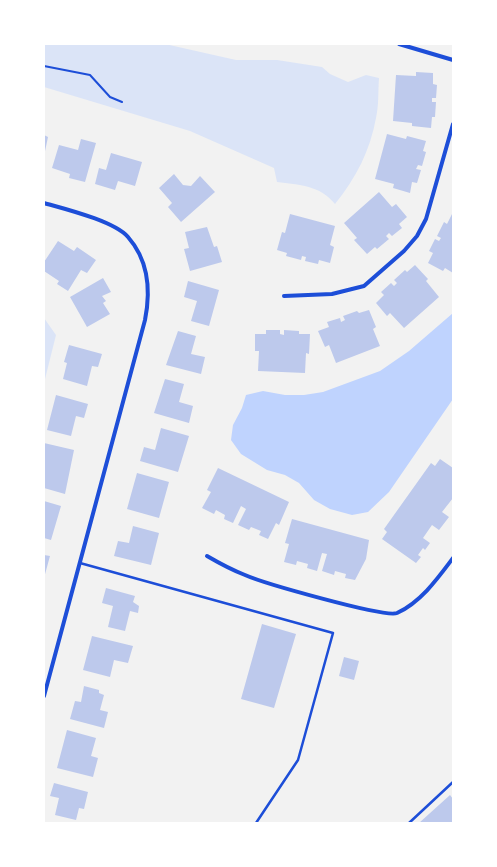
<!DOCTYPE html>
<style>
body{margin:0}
#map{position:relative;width:497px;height:867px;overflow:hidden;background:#f2f2f2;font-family:Overpass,sans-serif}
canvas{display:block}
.frame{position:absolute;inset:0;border:45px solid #fff;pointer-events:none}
</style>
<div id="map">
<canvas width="497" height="867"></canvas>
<div class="frame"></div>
</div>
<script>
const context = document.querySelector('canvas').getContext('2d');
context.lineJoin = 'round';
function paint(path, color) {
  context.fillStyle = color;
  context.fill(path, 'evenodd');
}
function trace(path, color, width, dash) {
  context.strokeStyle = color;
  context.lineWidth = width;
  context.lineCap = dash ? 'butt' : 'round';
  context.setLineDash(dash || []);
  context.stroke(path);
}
const green = new Path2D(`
 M44,44H165L236,60H277L322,67L330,74L348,82L366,75L379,78C378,91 379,105 376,118C370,151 356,178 335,204C320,185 299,185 277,182L274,168L190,131L44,87Z
 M44,318L56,335L44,383Z`);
const water = new Path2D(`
 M453,313V399L389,492L368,512L352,515L330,509L314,500L299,483L285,475L267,470L241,454L231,440L233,425L242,408L246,395L263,391L285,395H304L323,392L380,371L409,351Z`);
const building = new Path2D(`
 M416,72L433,73V84L437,85L436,98H432V102H436L435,117H432L431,128L412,126V123L393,121L396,75L416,76Z
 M387,134L406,139L407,136L426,141L423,151L426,152L422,166L418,165L416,169L421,170L417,183L412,182L410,193L393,188L394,184L375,179Z
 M44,135L48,137L44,156Z
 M81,139L96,143L85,182L69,178L70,174L52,168L59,145L78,150Z
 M111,153L142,162L135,186L118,181L115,190L95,184L99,168L106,170Z
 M174,174L183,185L191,186L200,176L215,192L181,222L168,207L172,203L159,188Z
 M379,192L392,207L396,204L407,217L399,224L402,228L392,236L389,233L386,236L389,239L377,249L375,247L367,254L354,240L357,238L344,223Z
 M290,214L335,226L330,245L334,247L330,263L319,260L318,264L305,261L306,257L302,256L301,260L286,256L287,253L277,250L282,232L285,233Z
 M452,214L453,215V273L445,268L443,271L428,263L433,253L429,251L435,239L439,241L441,238L437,236L444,222L447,224Z
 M207,227L214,247L217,246L222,262L190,271L184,249L189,248L185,232Z
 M58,241L74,251L77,247L96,260L87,273L81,270L68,291L57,284L59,281L44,271V262Z
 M415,265L428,279L426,281L439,297L404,328L390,313L387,316L376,303L384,295L381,292L391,283L394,286L397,283L394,280L405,270L407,272Z
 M103,278L111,292L102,296L106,301L103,303L110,314L87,327L70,297Z
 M188,281L219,290L209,326L191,321L197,301L184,297Z
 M369,310L376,327L373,329L380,346L336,363L329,345L325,347L318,331L329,327L327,322L340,318L341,322L345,320L343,316L357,311L359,313Z
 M266,330H280V334L284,335V330L299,331V334H310L309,354L306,353L305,373L258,371L259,351H255V334H266Z
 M178,331L196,336L191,354L205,357L201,374L166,365Z
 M69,345L102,354L98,367L92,366L87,386L63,379L67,363L64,362Z
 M165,379L184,384L179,402L193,406L189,423L154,413Z
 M56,395L88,404L84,418L76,416L71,436L47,430Z
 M161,428L189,436L178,472L140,461L144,447L155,450Z
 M44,443L74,450L65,494L44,488Z
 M440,459L453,468V498L442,512L449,517L439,530L432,525L423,538L430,543L425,550L423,548L418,555L421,557L416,563L382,539L387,532L384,529L431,463L435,466Z
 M218,468L289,502L279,525L276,523L268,539L259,535L261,531L251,527L249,530L238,525L246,509L241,506L233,523L224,519L225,515L216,510L214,514L202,508L211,492L207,490Z
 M137,473L169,482L159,518L127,509Z
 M44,501L61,506L51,540L44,538Z
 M292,519L369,540L366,559L355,580L345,578L346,574L335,571L334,575L322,571L327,554L322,553L317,571L307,568L308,564L297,561L296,565L284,562L289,544L285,543Z
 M133,526L159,533L151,565L114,556L118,541L129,543Z
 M44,555L50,556L44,578Z
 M106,588L135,596L133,602L139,606L138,613L130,611L125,631L108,627L113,606L102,603Z
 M262,624L296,634L274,708L241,699Z
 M92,636L133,646L128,663L114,660L110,677L83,670Z
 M344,657L359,661L354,680L339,676Z
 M84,686L99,690V693L104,695L100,710L108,712L104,728L70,719L75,701L81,702Z
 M67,730L96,738L91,756L98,758L93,777L57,768Z
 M54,783L88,792L84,809L79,808L76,820L55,815L59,798L50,796Z
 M450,795L453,799V823H419Z`);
const path = new Path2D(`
 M44,66L90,75L110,97L122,102`);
const service = new Path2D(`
 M80,563L333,633L298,760L256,823
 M409,823L453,782`);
const minor = new Path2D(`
 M399,44L453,60
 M44,203C65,209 114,221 128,237C149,261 151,290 145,320L44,696
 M284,296L332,294L364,286L404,251L417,236L426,219L453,124
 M207,556C219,563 232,570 245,575C263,583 385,618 397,613C421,602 438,578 453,558`);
paint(green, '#dbe4f7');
paint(water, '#bfd3fe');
paint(building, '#bdc9ec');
trace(path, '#1d4ed8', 2);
trace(service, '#1d4ed8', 2.5);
trace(minor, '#1d4ed8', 4);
</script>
